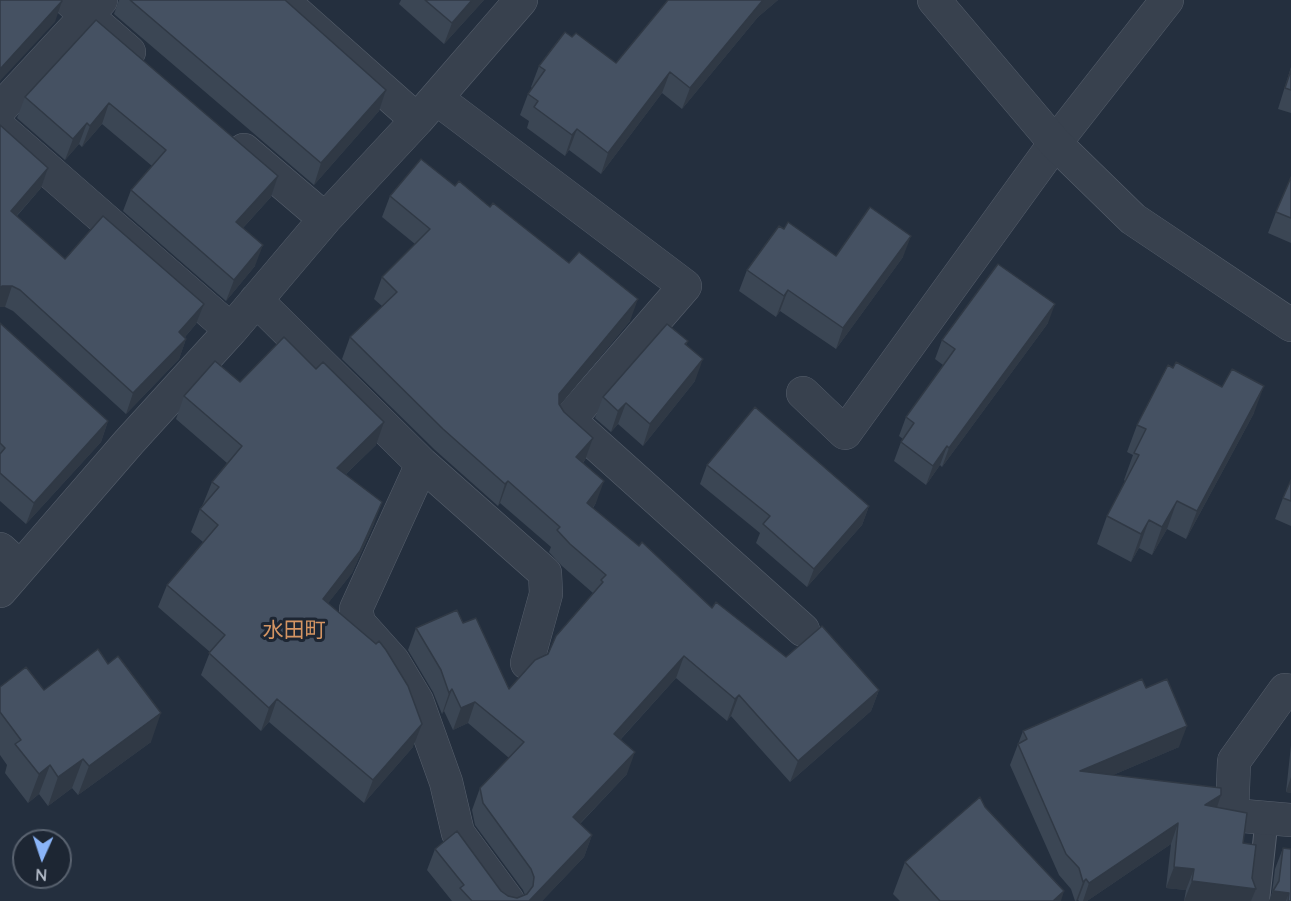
<!DOCTYPE html>
<meta charset="utf-8">
<style>
body{margin:0}
#map{position:relative;width:1291px;height:901px;overflow:hidden;background:#242f3e;font-family:Quicksand,sans-serif}
canvas{display:block}
.north{position:absolute;left:12px;top:829px;width:60px;height:60px;box-sizing:border-box;background:#1d2633;border:2px solid #59626f;border-radius:50%;rotate:183deg;font-size:16px;font-weight:700;line-height:24px;text-align:center;color:#b4bcc9}
.north::after{content:'';display:block;margin:auto;width:21px;height:27px;background:#8ab4f8;clip-path:polygon(50% 0,100% 100%,50% 72%,0 100%)}
</style>
<div id="map">
<canvas width="1291" height="901"></canvas>
<div class="north">N</div>
</div>
<script>
const context = document.querySelector('canvas').getContext('2d');
context.lineJoin = 'round';
function trace(path, color, width, dash) {
  context.strokeStyle = color;
  context.lineWidth = width;
  context.lineCap = dash ? 'butt' : 'round';
  context.setLineDash(dash || []);
  context.stroke(path);
}
function paint(path, color) {
  context.fillStyle = color;
  context.fill(path, 'evenodd');
}
function label(font, color, halo, rows, align = 'center') {
  context.font = font + ' Quicksand,"Noto Sans JP",sans-serif';
  context.lineWidth = 6;
  context.setLineDash([]);
  context.textBaseline = 'middle';
  context.strokeStyle = halo;
  context.fillStyle = color;
  for (const [text, x, y, turn = 0] of rows) {
    context.save();
    context.translate(x, y);
    context.rotate((+turn || 0) * Math.PI / 180);
    context.textAlign = isNaN(turn) ? turn : align;
    if (halo) context.strokeText(text, 0, 0);
    context.fillText(text, 0, 0);
    context.restore();
  }
}
const service = new Path2D(`
 M1258,901L1267,817`);
const minor = new Path2D(`
 M69,0L129,52
 M282,0L417,120
 M436,98L685,286L569,420L803,630
 M0,109L101,0
 M0,128L231,330
 M244,150L325,219
 M256,300L422,464L545,573L546,594L527,663
 M803,393L845,433L1055,143L1167,0
 M422,464L356,609L359,623L393,661L417,701L446,782L458,833L508,901
 M0,549L20,567
 M0,591L129,442L231,330L325,219L417,120L521,0
 M1291,691L1285,690L1234,761L1232,815L1291,820`);
const tertiary = new Path2D(`
 M934,0L1055,143L1133,219L1291,325`);
const wall = new Path2D(`
 M119,0H285L386,90L379,111L314,185L114,14Z
 M401,0H484L444,44L399,4Z
 M668,0H778L758,17L682,109L662,93L601,174L569,150L565,156L527,128L529,121L520,115L528,94L532,88L531,87L539,66L572,37L616,63Z
 M96,20L278,176L271,197L243,228L255,266L226,301L123,211L131,190L152,166L102,124L82,147L79,144L65,160L17,118L25,97Z
 M1291,67V113L1278,109Z
 M0,125L48,168L41,188L17,216L65,259L204,304L196,324L185,337L186,339L179,359L126,414L13,311L5,307Z
 M1291,177V243L1268,233L1276,212Z
 M455,186L630,321L560,405L564,412L593,438L585,460L583,463L596,503L593,508L712,608L786,657L879,690L871,711L790,782L731,716L727,721L676,678L621,739L627,774L580,824L592,835L584,857L542,901H452L427,870L435,849L501,891L508,896L517,898L525,895L523,890L475,825L472,810L480,788L509,758L468,723L453,730L444,711L442,714L433,692L408,650L416,628L463,623L509,689L548,654L593,593L562,566L549,552L551,547L500,503L498,506L435,450L342,359L350,337L382,306L374,299L382,277L415,244L382,217L390,196Z
 M784,229L836,256L903,257L836,349L780,311L776,317L739,291L747,270Z
 M0,323L108,421L101,442L26,524L0,501Z
 M1048,323L942,467L940,465L926,485L894,461L901,442L903,439L899,436L906,417L943,365L935,359L942,340Z
 M688,341L686,345L695,381L643,446L618,424L611,432L595,418L603,397Z
 M240,382L376,445L346,474L374,524L352,573L328,603L413,747L364,803L269,722L261,731L201,675L210,652L158,607L167,585L203,542L191,532L200,509L203,504L212,482L227,463L176,419L184,396Z
 M1254,413L1186,539L1167,529L1152,555L1139,548L1131,562L1097,544L1107,516L1125,481L1124,480L1133,455L1127,452L1137,425Z
 M707,465L869,506L862,525L807,587L756,543L760,533L700,484Z
 M1291,480V526L1275,519L1283,498Z
 M0,687L44,690L151,742L78,795L72,788L48,806L39,794L28,803L5,773L7,765L0,755Z
 M1146,688L1179,747L1113,775L1216,808L1243,843L1252,878L1256,889L1251,901H1184L1186,890L1166,888L1171,844L1087,901H1079L1078,900L1075,901L1071,889L1059,875L1010,765L1023,731Z
 M1291,745V793L1286,792Z
 M985,807L1061,901H900L893,894L905,862Z
 M1283,848L1291,901H1269L1272,893L1275,869Z`);
const shadedWall = new Path2D(`
 M472,0H484L444,44L452,23Z
 M763,0H778L758,17L682,109L690,88Z
 M62,1L55,22L0,81V69Z
 M670,72L662,93L601,174L608,153Z
 M386,90L379,111L314,185L321,163Z
 M109,103L102,124L82,147L90,126Z
 M87,123L79,144L65,160L73,139Z
 M577,129L569,150L565,156L572,135Z
 M48,168L41,188L3,231L11,211Z
 M278,176L271,197L229,243L236,222Z
 M911,236L903,257L836,349L843,328Z
 M263,245L255,266L226,301L234,280Z
 M2,286H12L5,307H0V288Z
 M788,290L780,311L776,317L784,296Z
 M638,299L630,321L551,416L559,394Z
 M204,304L196,324L171,353L179,332Z
 M1055,304L1048,323L942,467L949,448Z
 M186,339L179,359L126,414L133,393Z
 M703,359L695,381L643,446L650,424Z
 M1264,386L1254,413L1186,539L1197,511Z
 M626,403L618,424L611,432L618,411Z
 M108,421L101,442L26,524L34,503Z
 M384,422L376,445L329,490L337,468Z
 M593,438L585,460L568,478L576,457Z
 M947,446L940,465L926,485L933,466Z
 M508,481L500,503L498,506L505,484Z
 M604,481L596,503L579,525L587,503Z
 M1177,501L1167,529L1152,555L1162,527Z
 M382,502L374,524L352,573L314,621L323,599Z
 M869,506L862,525L807,587L814,569Z
 M1149,520L1139,548L1131,562L1141,534Z
 M684,656L676,678L606,755L614,734Z
 M452,689L444,711L442,714L449,693Z
 M879,690L871,711L790,782L798,761Z
 M739,695L731,716L727,721L735,699Z
 M277,699L269,722L261,731L269,708Z
 M475,702L468,723L453,730L461,708Z
 M161,713L151,742L78,795L89,766Z
 M422,724L413,747L364,803L373,780Z
 M1187,726L1179,747L1073,792L1080,771Z
 M635,752L627,774L565,839L573,817Z
 M83,759L72,788L48,806L58,777Z
 M50,765L39,794L28,803L39,774Z
 M1291,777V793L1286,792Z
 M1221,795L1214,816L1205,805Z
 M1178,823L1171,844L1087,901H1083L1089,883Z
 M592,835L584,857L542,901H529Z
 M1174,867L1194,869L1186,890L1166,888Z
 M1086,879L1078,900L1076,901L1083,882Z
 M1192,881L1256,889L1251,901H1184Z
 M1064,891L1061,901H1053Z
 M1273,891L1289,893L1286,901H1269Z`);
const building = new Path2D(`
 M0,0H61L62,1L0,69Z
 M130,0H285L386,90L321,163Z
 M425,0H472L452,23Z
 M668,0H763L690,88L670,72L608,153L577,129L572,135L534,107L538,101L528,94L545,70L539,66L565,32L572,37L576,33L616,63Z
 M96,20L278,176L236,222L263,245L234,280L131,190L166,150L109,103L90,126L87,123L73,139L25,97Z
 M1291,70V90L1285,88Z
 M0,125L48,168L11,211L65,259L103,216L204,304L179,332L186,339L133,393L20,290L12,286H2L0,288Z
 M421,159L455,186L459,181L490,207L493,203L569,263L579,252L638,299L559,394V404L564,412L593,438L576,457L604,481L587,503L639,546L642,542L712,608L716,602L786,657L822,626L879,690L798,761L739,695L735,699L684,656L614,734L635,752L573,817L592,835L529,901H472L460,888L464,885L435,849L457,831L501,891L508,896L517,898L527,894L533,886L534,877L531,869L483,803L480,788L524,742L475,702L461,708L452,689L449,693L441,670L416,628L457,610L463,623L476,618L509,689L535,660L548,654L556,636L603,582L601,580L606,575L570,544L557,530L560,527L508,481L505,484L443,429L350,337L397,292L382,277L430,229L390,196Z
 M1291,177V218L1276,212Z
 M870,207L911,236L843,328L788,290L784,296L747,270L779,226L784,229L788,222L836,256Z
 M998,264L1055,304L949,448L947,446L933,466L901,442L914,423L906,417L955,349L942,340Z
 M0,323L108,421L34,503L0,473V454L5,448L0,443Z
 M667,324L688,341L685,344L703,359L650,424L626,403L618,411L603,397Z
 M284,337L316,369L323,362L384,422L337,468L382,502L360,551L323,599L376,644L379,641L386,650L408,686L422,724L373,780L277,699L269,708L209,653L225,635L167,585L218,525L200,509L219,487L212,482L242,446L184,396L215,361L240,382Z
 M1176,362L1222,387L1232,369L1264,386L1197,511L1177,501L1162,527L1149,520L1141,534L1107,516L1139,455L1134,453L1146,429L1137,425L1168,365L1173,368Z
 M755,407L869,506L814,569L763,524L770,516L707,465Z
 M1291,480V501L1283,498Z
 M98,649L108,664L118,656L161,713L89,766L83,759L58,777L50,765L39,774L15,744L21,740L0,712V687L26,667L44,690Z
 M1142,679L1146,688L1167,679L1187,726L1080,771L1221,788V795L1205,805L1247,813L1243,843L1256,845L1252,878L1256,889L1192,881L1194,869L1174,867L1178,823L1089,883L1086,879L1083,882L1079,868L1066,854L1018,744L1027,739L1023,731Z
 M980,797L985,807L1064,891L1053,901H940L905,862Z
 M1283,848L1291,849V901H1288L1289,893L1273,891L1279,881Z`);
const quarterNames = [
 ["水田町",294,631]
];
trace(service, '#565f6c', 24);
trace(minor, '#565f6c', 34);
trace(tertiary, '#565f6c', 34);
trace(service, '#38414e', 22);
trace(minor, '#38414e', 33);
trace(tertiary, '#38414e', 33);
paint(wall, '#3b4654');
paint(shadedWall, '#303945');
paint(building, '#455162');
trace(building, '#303945', 1.5);
label('21px', '#d59563', '#1d2633', quarterNames);
</script>
